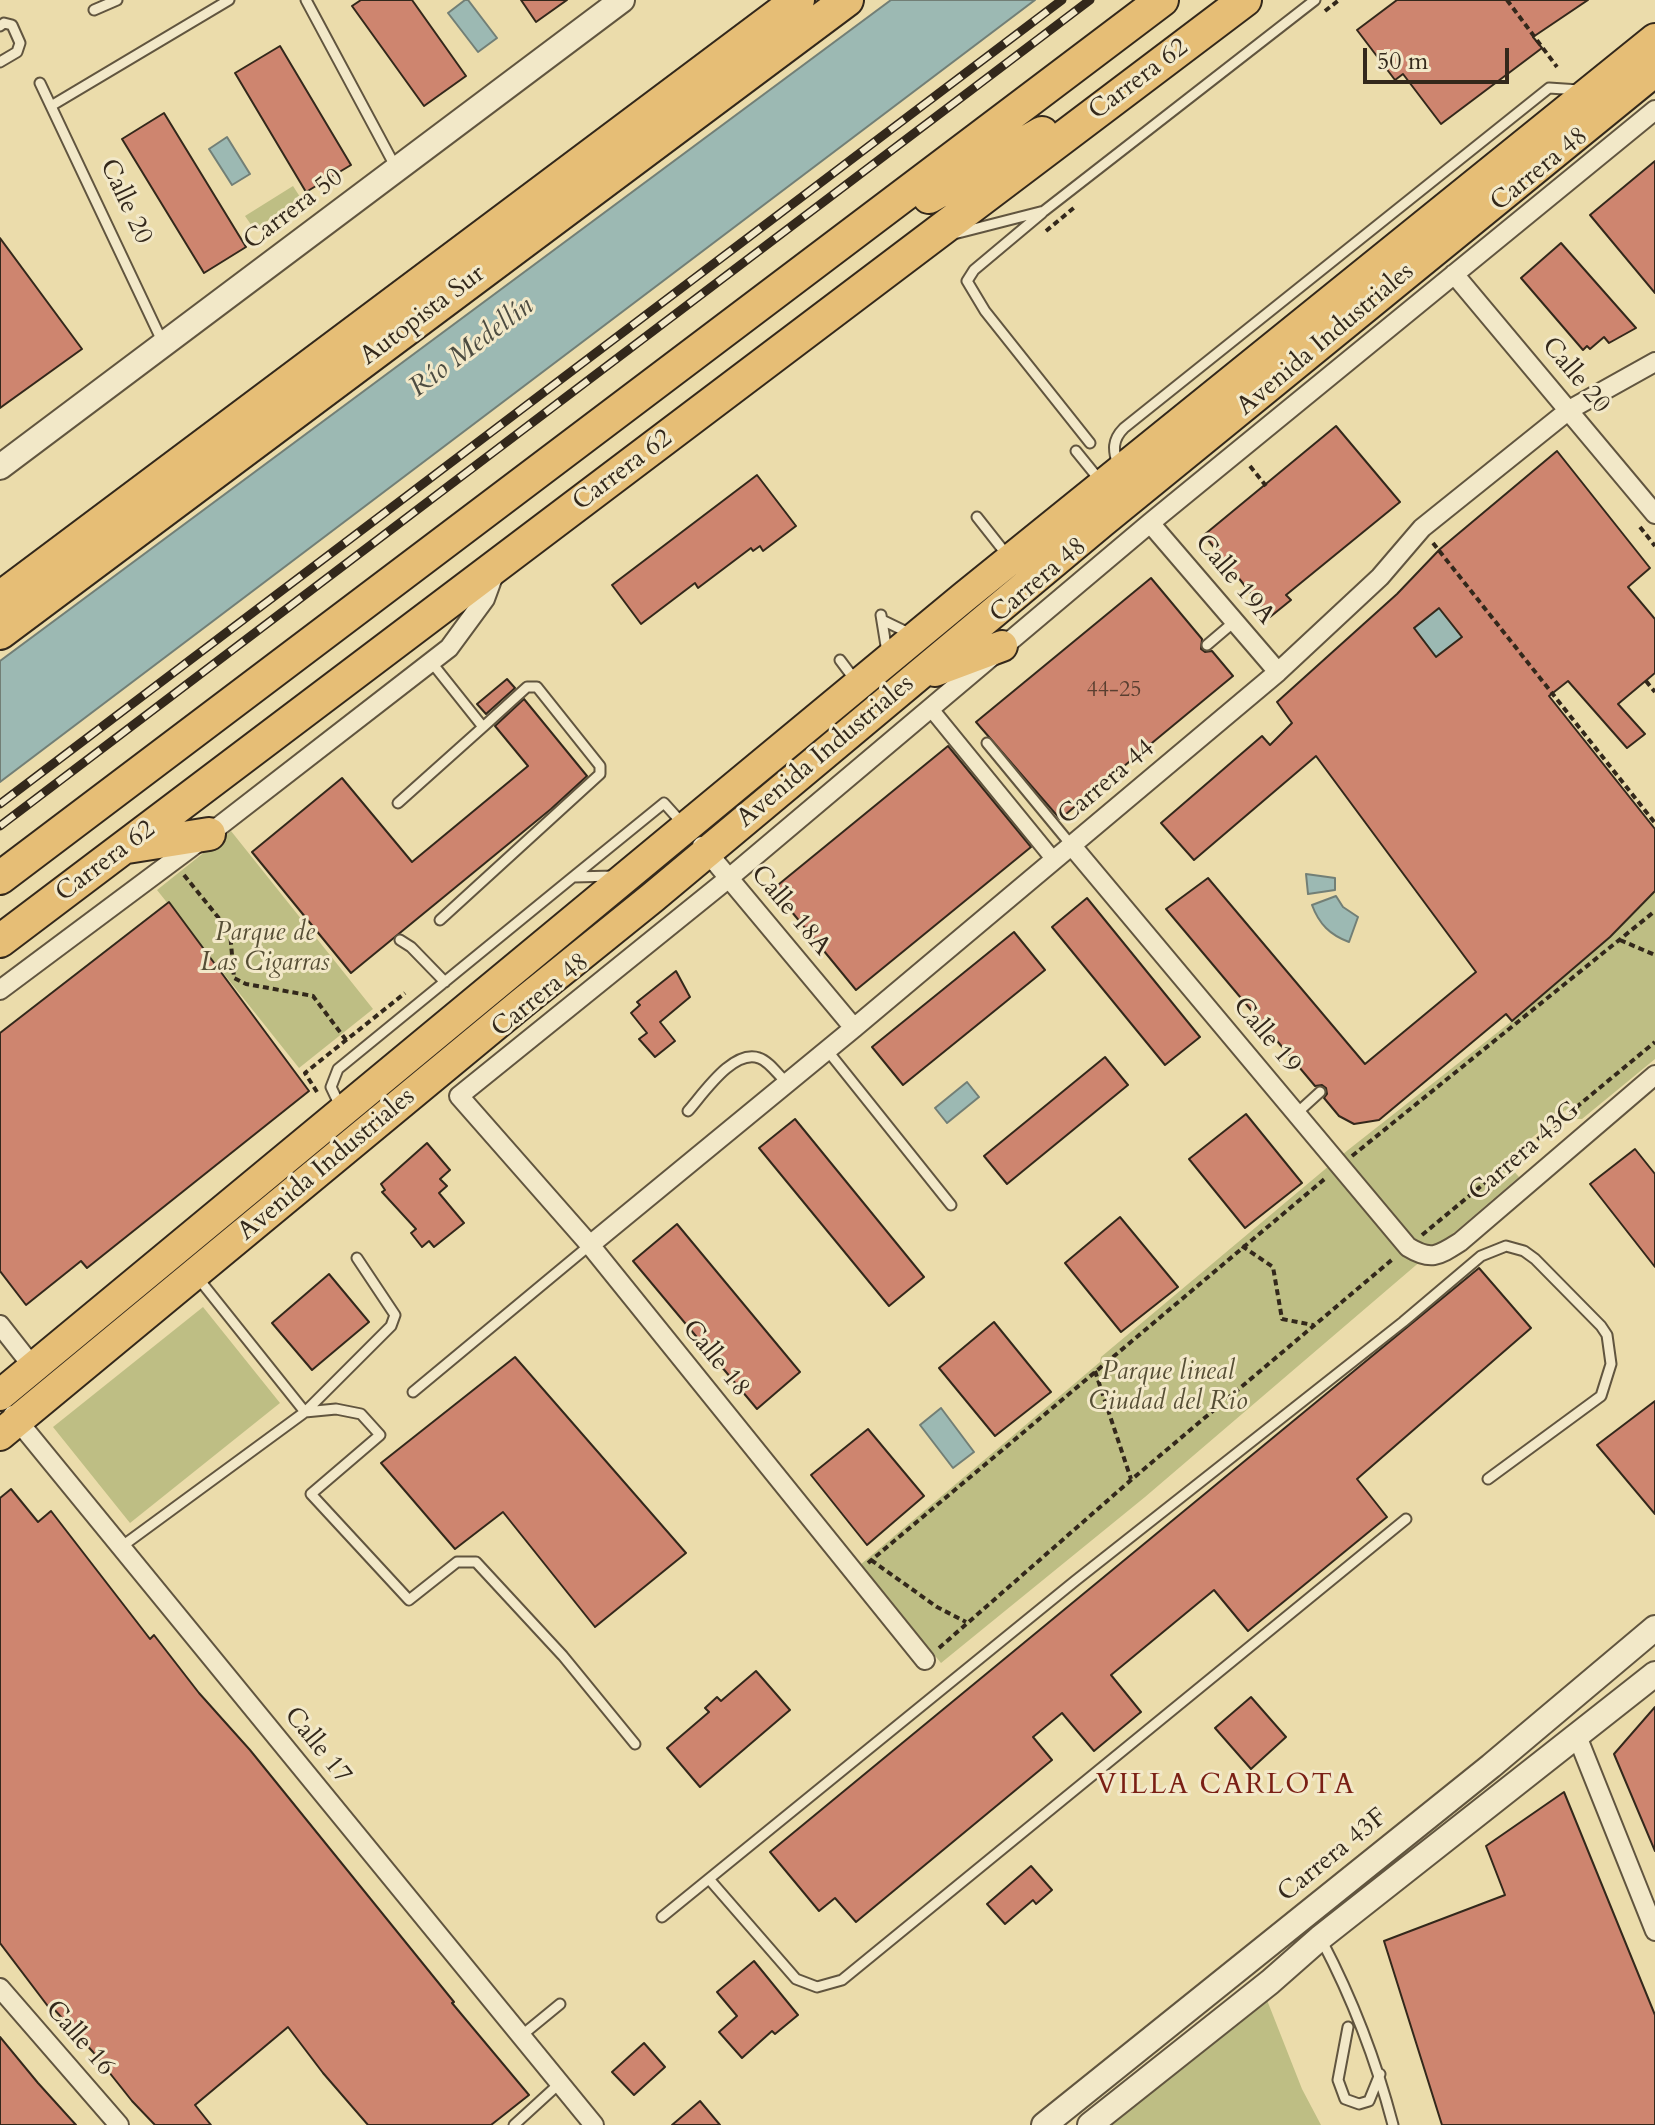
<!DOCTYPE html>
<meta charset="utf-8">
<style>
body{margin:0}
#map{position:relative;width:1655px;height:2125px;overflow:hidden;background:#ebdcab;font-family:Cardo,serif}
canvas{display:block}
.scale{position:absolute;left:1363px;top:48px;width:146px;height:36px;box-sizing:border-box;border:4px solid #33281b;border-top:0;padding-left:10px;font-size:24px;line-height:28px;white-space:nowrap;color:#33281b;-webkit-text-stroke:6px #f2e8c8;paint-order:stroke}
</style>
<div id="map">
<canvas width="1655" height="2125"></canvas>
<div class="scale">50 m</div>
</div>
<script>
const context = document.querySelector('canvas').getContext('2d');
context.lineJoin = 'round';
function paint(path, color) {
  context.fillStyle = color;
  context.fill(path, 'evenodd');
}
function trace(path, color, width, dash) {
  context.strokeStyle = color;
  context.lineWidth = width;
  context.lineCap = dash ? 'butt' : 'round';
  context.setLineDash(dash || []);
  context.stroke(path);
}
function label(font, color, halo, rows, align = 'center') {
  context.font = font + ' Cardo,serif';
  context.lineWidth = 6;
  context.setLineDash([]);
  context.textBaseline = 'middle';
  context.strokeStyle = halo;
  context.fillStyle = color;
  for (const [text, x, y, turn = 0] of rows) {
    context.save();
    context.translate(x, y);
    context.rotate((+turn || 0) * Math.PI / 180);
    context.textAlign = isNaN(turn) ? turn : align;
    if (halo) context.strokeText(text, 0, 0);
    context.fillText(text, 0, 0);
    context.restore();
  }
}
const green = new Path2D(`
 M293,186L302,200L254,229L245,216Z
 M231,831L373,1009L299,1068L157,890Z
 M1655,891V1059L1582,1119H1576L1565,1110L1509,1157L1512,1169L1519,1177L1145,1497L941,1663L860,1565L1100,1362L1101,1357L1348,1150L1512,1021L1609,937Z
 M203,1307L280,1403L130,1523L53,1427Z
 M1265,1995L1302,2089L1321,2125H1110Z`);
const water = new Path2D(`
 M465,0H468L497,38L478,52L448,13Z
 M891,0H1035L0,782V661Z
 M227,137L250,174L232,185L209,149Z
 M1439,608L1462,637L1436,657L1414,628Z
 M1306,874L1335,878V890L1308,894Z
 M1336,896L1343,907L1358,917L1349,942C1330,935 1319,924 1312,905Z
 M967,1082L979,1097L947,1123L935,1108Z
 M941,1408L974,1452L953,1468L920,1425Z`);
const building = new Path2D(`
 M361,0H412L466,76L424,106L352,6Z
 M521,0H567L536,22Z
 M1397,0H1588L1533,37L1542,48L1441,124L1403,74L1395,80L1357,30Z
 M280,46L351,165L306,192L235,73Z
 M164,113L246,247L204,273L122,139Z
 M1655,161V293L1590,215Z
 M0,238L82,349L0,408Z
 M1561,243L1636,328L1609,343L1604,337L1590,349L1587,346L1583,350L1521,278Z
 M1336,426L1400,502L1286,595L1291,600L1270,617L1204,535Z
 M1557,451L1650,568L1628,587L1655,619V673L1618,704L1645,734L1627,748L1568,681L1549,696L1655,829V891L1610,937L1512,1021L1506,1014L1379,1120L1354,1124L1339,1116L1324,1098L1327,1094L1326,1088L1322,1085L1315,1086L1166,909L1208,878L1365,1064L1476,972L1316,756L1194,860L1161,823L1262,736L1270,745L1292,723L1277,702L1397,594L1440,549ZM1439,608L1462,637L1436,657L1414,628Z
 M757,475L796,526L763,551L760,546L753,551L751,548L698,588L695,583L641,624L612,585Z
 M1151,578L1202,639L1201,649L1205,652L1212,651L1233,676L1060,819L976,722Z
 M507,679L515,688L486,714L477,704Z
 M524,699L587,776L551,809L351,973L252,852L342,778L412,862L528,766L495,726Z
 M948,746L1031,847L856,990L773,889Z
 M1087,898L1200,1037L1165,1065L1052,927Z
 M169,902L309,1091L87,1268L81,1261L26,1305L0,1271V1033Z
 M1014,932L1045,970L903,1085L872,1047Z
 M676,971L690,997L660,1022L675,1041L655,1057L639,1039L647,1033L631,1013L640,1005L637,1002Z
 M1105,1057L1128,1085L1007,1184L984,1156Z
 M1246,1114L1302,1183L1245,1228L1189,1159Z
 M795,1119L924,1277L889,1306L759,1148Z
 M427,1143L450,1170L440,1179L447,1186L439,1193L464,1223L434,1247L429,1241L422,1247L411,1233L416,1229L382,1192L385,1190L381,1184Z
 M1635,1149L1655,1174V1267L1590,1184Z
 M1120,1217L1178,1287L1121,1332L1065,1263Z
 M677,1224L800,1372L757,1409L633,1261Z
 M1479,1268L1531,1328L1357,1479L1387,1517L1248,1631L1214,1590L1111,1675L1141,1712L1094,1751L1062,1713L1033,1737L1052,1760L856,1922L835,1898L819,1911L770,1852Z
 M329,1274L369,1322L312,1370L272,1323Z
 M994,1322L1051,1392L995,1436L939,1368Z
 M515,1357L686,1553L595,1627L503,1512L455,1549L381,1463Z
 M1655,1401V1514L1597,1445Z
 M868,1429L924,1496L867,1545L811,1475Z
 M11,1489L38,1522L51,1511L150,1639L154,1635L199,1693L250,1750L454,2002L452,2003L529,2095L491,2125H368L323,2073L288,2027L195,2105L211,2125H155L132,2101L93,2052L52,2007L50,2009L0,1943V1498Z
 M756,1671L790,1710L700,1787L667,1748L709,1712L705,1708L717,1697L721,1701Z
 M1251,1697L1286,1737L1251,1769L1215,1728Z
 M1655,1707V1851L1614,1754Z
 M1564,1792L1655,2015V2125H1442L1384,1941L1505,1895L1486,1846Z
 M1031,1866L1052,1890L1036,1904L1033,1900L1005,1924L987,1904Z
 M754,1961L798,2015L775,2034L772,2031L742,2058L719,2032L737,2016L717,1992Z
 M0,2037L38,2083L76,2125H0Z
 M644,2043L665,2067L634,2095L612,2072Z
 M700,2101L720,2125H672Z`);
const path = new Path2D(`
 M1507,0L1557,67
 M1325,11L1339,0
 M1046,231L1076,206
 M1250,466L1266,486
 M1640,527L1655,546
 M1433,543L1655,823
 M1646,681L1655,692
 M184,875L230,932L234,978L246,984L313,996L346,1040
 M1620,940L1655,955
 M317,1092L305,1073L405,993
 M1352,1156L1655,911
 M1422,1235L1655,1042
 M1242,1246L1273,1267L1282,1319L1313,1325
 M1095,1371L1131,1479
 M871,1560L937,1607L966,1622
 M868,1563L1327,1177
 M939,1648L1131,1480L1394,1258`);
const service = new Path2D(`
 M306,0L395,166
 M94,10L117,0
 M0,26L4,23L12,25L20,43L17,52L0,62
 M40,83L163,343
 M51,106L229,0
 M1042,213L974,270L967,281L985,311L1090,443
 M958,233L1044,211L1315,0
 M1076,451L1102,483
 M1118,466C1113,450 1112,440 1124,428L1549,88L1579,90
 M977,517L1007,555
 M881,615L887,652
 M882,620L911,634
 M1207,645L1234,622
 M840,660L855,680
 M987,743L1072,846
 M398,803L483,727L432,663
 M573,877L664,803L682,823
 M440,920L600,774V766L537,687H527L483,727
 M400,940L411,947L445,982
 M827,1050L951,1205
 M340,1106L331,1087L338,1069L573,877L615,876
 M688,1111C704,1093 733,1049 759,1058C769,1061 779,1076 787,1083
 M1297,1113L1320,1092
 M198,1278L305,1412L391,1326L395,1315L357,1258
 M413,1392L590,1245
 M121,1547L305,1412L336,1409L361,1414L380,1435L311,1494L409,1600L457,1562H476L563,1656L635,1744
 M709,1879L796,1979L817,1987L842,1980L1406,1519
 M662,1917L1075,1581L1403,1322L1481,1256L1506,1246L1524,1251L1535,1259L1601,1326L1607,1335L1611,1364L1601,1396L1488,1479
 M1322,1941C1353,2000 1376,2060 1393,2125
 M1348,2027L1338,2080L1345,2099L1359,2104L1369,2101L1380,2074
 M521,2036L560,2004
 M514,2125L560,2083`);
const pedestrian = new Path2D(`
 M935,714L1054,860`);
const minor = new Path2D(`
 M1454,274L1655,514
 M1150,523L1278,672
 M702,846L854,1028
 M1072,846L1408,1247C1431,1261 1438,1256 1460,1242L1655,1075
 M0,990L209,834L449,648L485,599L496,569
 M590,1245L854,1028L1278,672L1380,577L1422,528L1569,410L1655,362
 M0,1325L33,1367
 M13,1415L594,2125
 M925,1660L590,1245L459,1096L729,878L1150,523L1655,110
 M1577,1736L1655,1931
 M0,1988L119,2125`);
const tertiary = new Path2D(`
 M0,467L622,0
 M1044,2125L1491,1766L1655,1628
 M1090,2125L1270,1982L1320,1938L1655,1674`);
const primary = new Path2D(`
 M935,671L1002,646
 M0,1395L964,597L1655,39
 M0,1435L522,1003L652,898L1102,522L1655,71`);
const trunk = new Path2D(`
 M929,197L1042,133
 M0,598L798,0
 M0,633L847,0
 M127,847L209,834
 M0,878L1162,0
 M0,941L1245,0`);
const rail = new Path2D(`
 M0,804L1062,0
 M0,826L1090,0`);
const numberNames = [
 ["44-25",1114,691]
];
const streetNames = [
 ["Carrera 62",1139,80,-37],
 ["Carrera 48",1540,170,-39],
 ["Calle 20",125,202,65],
 ["Carrera 50",294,210,-37],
 ["Autopista Sur",423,316,-37],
 ["Avenida Industriales",1326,340,-40],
 ["Calle 20",1575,376,50],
 ["Carrera 62",623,471,-37],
 ["Calle 19A",1234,580,50],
 ["Carrera 48",1039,581,-40],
 ["Avenida Industriales",826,752,-40],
 ["Carrera 44",1107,783,-40],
 ["Carrera 62",106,862,-37],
 ["Calle 18A",790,911,50],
 ["Carrera 48",541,996,-39],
 ["Calle 19",1266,1036,50],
 ["Carrera 43G",1525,1152,-41],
 ["Avenida Industriales",327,1165,-40],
 ["Calle 18",715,1359,51],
 ["Calle 17",317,1746,51],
 ["Carrera 43F",1333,1856,-39],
 ["Calle 16",79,2039,49]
];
const parkNames = [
 ["Parque de",265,934],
 ["Las Cigarras",265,964],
 ["Parque lineal",1168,1373],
 ["Ciudad del Rio",1168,1403]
];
const waterNames = [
 ["Río Medellín",472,348,-37]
];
const neighbourhoodNames = [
 ["VILLA CARLOTA",1226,1787]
];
paint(green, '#bebe84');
paint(water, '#9cb9b3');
trace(water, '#727f76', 2);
paint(building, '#ce856f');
trace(building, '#33281b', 2);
trace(service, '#61553f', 13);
trace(pedestrian, '#61553f', 18);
trace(minor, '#61553f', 22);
trace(tertiary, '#61553f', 28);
trace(primary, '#33281b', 34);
trace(trunk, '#33281b', 36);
trace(path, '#33281b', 4, [6, 4]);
trace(service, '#f2e8c8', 9);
trace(pedestrian, '#f2e8c8', 14);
trace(minor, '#f2e8c8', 18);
trace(tertiary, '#f2e8c8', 24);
trace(primary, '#e6be76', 30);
trace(trunk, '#e6be76', 32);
trace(rail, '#33281b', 9);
trace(rail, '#f2e8c8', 6, [18]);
label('22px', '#5a3f30', null, numberNames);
label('26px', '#33281b', '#f2e8c8', streetNames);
label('italic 26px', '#564e35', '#f2e8c8', parkNames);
label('italic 28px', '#4d4c41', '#f2e8c8', waterNames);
context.letterSpacing = '2px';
label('28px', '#7a1f14', '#f2e8c8', neighbourhoodNames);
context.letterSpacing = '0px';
</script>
